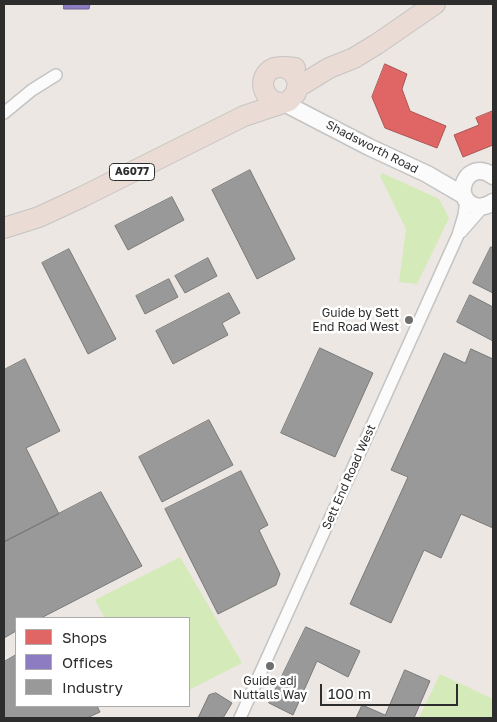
<!DOCTYPE html>
<style>
body{margin:0}
#map{position:relative;width:497px;height:722px;overflow:hidden;background:#ece7e2;font-family:"Golos Text",sans-serif}
canvas{display:block}
.frame{position:absolute;inset:0;border:5px solid #2d2d2d;pointer-events:none}
.legend{position:absolute;left:15px;top:617px;width:175px;height:90px;box-sizing:border-box;background:#fff;border:1px solid #ababab;margin:0;padding:6px 9px;list-style:none;font-size:15px;color:#2d2d2d}
.legend li{display:flex;align-items:center;gap:10px;height:25px}
.legend b{width:25px;border:1px solid #ababab}
.scale{position:absolute;left:320px;top:684px;width:138px;height:22px;box-sizing:border-box;border:2px solid #2d2d2d;border-top:0;padding-left:6px;font-size:15px;line-height:18px;white-space:nowrap;color:#2d2d2d;-webkit-text-stroke:4px #fff;paint-order:stroke}
</style>
<div id="map">
<canvas width="497" height="722"></canvas>
<div class="frame"></div>
<ul class="legend">
<li><b style="height:14px;background:#e06666"></b>Shops</li>
<li><b style="height:14px;background:#8e7cc3"></b>Offices</li>
<li><b style="height:14px;background:#999"></b>Industry</li>
</ul>
<div class="scale">100 m</div>
</div>
<script>
const context = document.querySelector('canvas').getContext('2d');
context.lineJoin = 'round';
function paint(path, color) {
  context.fillStyle = color;
  context.fill(path, 'evenodd');
}
function trace(path, color, width, dash) {
  context.strokeStyle = color;
  context.lineWidth = width;
  context.lineCap = dash ? 'butt' : 'round';
  context.setLineDash(dash || []);
  context.stroke(path);
}
function label(font, color, halo, rows, align = 'center') {
  context.font = font + ' "Golos Text",sans-serif';
  context.lineWidth = 5;
  context.setLineDash([]);
  context.textBaseline = 'middle';
  context.strokeStyle = halo;
  context.fillStyle = color;
  for (const [text, x, y, turn = 0] of rows) {
    context.save();
    context.translate(x, y);
    context.rotate((+turn || 0) * Math.PI / 180);
    context.textAlign = isNaN(turn) ? turn : align;
    if (halo) context.strokeText(text, 0, 0);
    context.fillText(text, 0, 0);
    context.restore();
  }
}
const green = new Path2D(`
 M382,173L439,199L449,218L417,284L399,282L406,229L380,176Z
 M180,557L242,663L189,690V618H105L95,600Z
 M440,674L493,699V718H419Z`);
const shops = new Path2D(`
 M385,64L407,74L402,89L410,111L446,126L437,148L385,128L372,97Z
 M493,111V145L463,157L454,135L479,125L476,118Z`);
const offices = new Path2D(`
 M64,4H90L89,9H64Z`);
const industry = new Path2D(`
 M250,170L295,259L257,279L212,190Z
 M172,197L184,220L128,250L115,226Z
 M491,247L493,248V293L473,283Z
 M69,249L116,339L88,354L42,263Z
 M208,258L217,276L185,293L175,276Z
 M169,279L178,297L145,314L136,296Z
 M229,293L240,313L222,323L228,335L173,364L156,331Z
 M470,295L493,307V341L457,322Z
 M320,348L373,373L335,457L281,433Z
 M471,349L493,359V528L461,514L441,558L424,550L391,623L350,604L408,477L391,470L444,353L465,363Z
 M25,359L60,431L26,448L59,514L4,542V370Z
 M209,420L233,465L162,502L139,457Z
 M241,471L268,525L259,530L280,574L276,585L218,614L165,509Z
 M101,492L142,566L41,618H16V631L4,638V542Z
 M306,627L360,651L348,677L317,661L293,715L269,703Z
 M16,655V706H97L100,712L87,718H4V662Z
 M405,670L430,681L414,718H356L362,705L385,715Z
 M216,693L232,703L223,718H198L209,695Z`);
const street = new Path2D(`
 M4,113L32,90L56,75
 M461,232L483,207
 M240,718L458,235L464,215L466,200`);
const secondary = new Path2D(`
 M284,103L369,147L427,174L463,195
 M493,176C467,157 450,198 475,206C482,208 487,206 493,202`);
const highway = new Path2D(`
 M298,87L329,68L354,58L377,44L435,4
 M281,103C263,101 255,77 274,68C280,66 288,67 295,68
 M4,228L39,217L82,197L244,116L289,101L296,93L298,82L293,72L284,67`);
const markers = [
 [409,320,5,"#706e6c"],
 [270,666,5,"#706e6c"]
];
const shields = [
 [132,172,45]
];
const shieldNames = [
 ["A6077",132,172]
];
const streetNames = [
 ["Shadsworth Road",372,147,27],
 ["Sett End Road West",349,477,-66]
];
const poiNames = [
 ["Guide by Sett",399,313],
 ["End Road West",399,327],
 ["Guide adj",270,681,"center"],
 ["Nuttalls Way",270,695,"center"]
];
paint(green, '#d4eab8');
paint(shops, '#e06666');
trace(shops, '#a55', 1);
paint(offices, '#8e7cc3');
trace(offices, '#716496', 1);
paint(industry, '#999');
trace(industry, '#797979', 1);
trace(street, '#c5c4c4', 14);
trace(secondary, '#c5c4c4', 19);
trace(highway, '#c6c4c3', 22);
trace(street, '#fcfbfb', 11);
trace(secondary, '#fcfbfb', 16);
trace(highway, '#eadbd4', 20);
for (const [x, y, r, color] of markers) {
  const dot = new Path2D();
  dot.arc(x, y, r, 0, 2 * Math.PI);
  context.fillStyle = color;
  context.fill(dot);
  trace(dot, '#fff', 2);
}
for (const [x, y, w] of shields) {
  const box = new Path2D();
  box.roundRect(x - w / 2, y - 8.5, w, 17, 4);
  context.fillStyle = '#fff';
  context.fill(box);
  trace(box, '#2d2d2d', 1);
}
label('bold 11px', '#2d2d2d', null, shieldNames);
label('12px', '#2d2d2d', '#fff', streetNames);
label('12px', '#2d2d2d', '#fff', poiNames, 'right');
</script>
